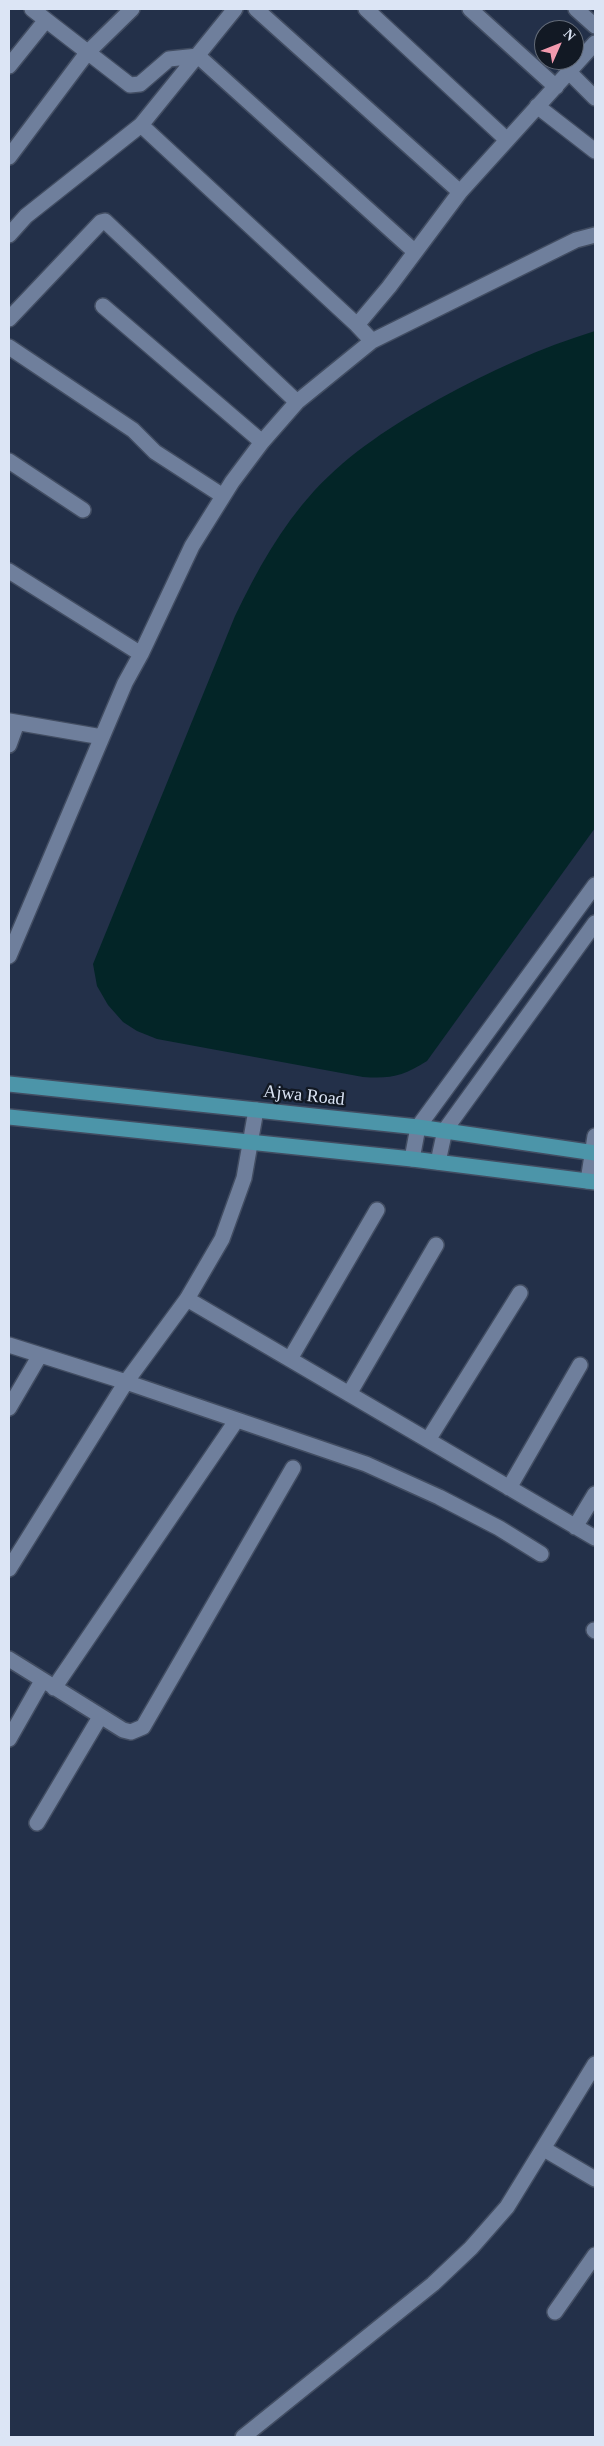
<!DOCTYPE html>
<style>
body{margin:0}
#map{position:relative;width:604px;height:2446px;overflow:hidden;background:#233049;font-family:"Times New Roman",serif}
canvas{display:block}
.frame{position:absolute;inset:0;border:10px solid #dce5f5;pointer-events:none}
.north{position:absolute;left:534px;top:20px;width:50px;height:50px;box-sizing:border-box;background:#121924;border:1px solid #636b78;border-radius:50%;rotate:46deg;font-size:14px;font-weight:700;line-height:20px;text-align:center;color:#dce5f5}
.north::after{content:'';display:block;margin:auto;width:18px;height:22px;background:#f29aae;clip-path:polygon(50% 0,100% 100%,50% 72%,0 100%)}
</style>
<div id="map">
<canvas width="604" height="2446"></canvas>
<div class="frame"></div>
<div class="north">N</div>
</div>
<script>
const context = document.querySelector('canvas').getContext('2d');
context.lineJoin = 'round';
function paint(path, color) {
  context.fillStyle = color;
  context.fill(path, 'evenodd');
}
function trace(path, color, width, dash) {
  context.strokeStyle = color;
  context.lineWidth = width;
  context.lineCap = dash ? 'butt' : 'round';
  context.setLineDash(dash || []);
  context.stroke(path);
}
function label(font, color, halo, rows, align = 'center') {
  context.font = font + ' "Times New Roman",serif';
  context.lineWidth = 5;
  context.setLineDash([]);
  context.textBaseline = 'middle';
  context.strokeStyle = halo;
  context.fillStyle = color;
  for (const [text, x, y, turn = 0] of rows) {
    context.save();
    context.translate(x, y);
    context.rotate((+turn || 0) * Math.PI / 180);
    context.textAlign = isNaN(turn) ? turn : align;
    if (halo) context.strokeText(text, 0, 0);
    context.fillText(text, 0, 0);
    context.restore();
  }
}
const water = new Path2D(`
 M595,331V828L427,1061C403,1076 391,1079 363,1077L157,1039L137,1031L123,1022L108,1005L97,986L93,964L235,616C256,572 281,527 314,491C350,452 393,425 439,399C490,371 540,348 595,331Z`);
const minor = new Path2D(`
 M256,9L460,192
 M366,9L506,139
 M470,9L556,87
 M576,9L595,26
 M46,20L130,85L140,84L169,59L198,56L414,251
 M9,66L46,20L32,9
 M569,72L595,98
 M537,106L595,151
 M141,125L357,325
 M9,157L87,53L132,9
 M9,235L26,216L141,125L235,9
 M103,306L262,442
 M9,319L101,222L105,221L297,402
 M372,341L357,325L389,287L460,192L595,43
 M9,347L133,430L155,452L223,496
 M9,461L83,510
 M9,571L141,654
 M9,721L102,737
 M9,745L17,723
 M9,956L125,683L141,654L192,546L232,482L262,442L297,402L372,341L576,240L595,235
 M412,1159L418,1127L595,885
 M438,1162L445,1130L595,923
 M588,1181L595,1136
 M187,1299L595,1538
 M9,1345L126,1382L366,1464L439,1497L499,1528L541,1554
 M290,1359L377,1210
 M349,1394L436,1245
 M9,1408L40,1355
 M428,1440L520,1293
 M509,1488L580,1365
 M575,1527L595,1494
 M9,1569L126,1382L187,1299L222,1239L244,1178L256,1110
 M594,1630L595,1631
 M9,1659L123,1730L131,1732L143,1727L293,1468
 M54,1688L236,1421
 M9,1739L42,1681
 M37,1823L100,1717
 M544,2149L595,2179
 M555,2312L595,2255
 M243,2437L433,2284L471,2248L507,2207L595,2064`);
const major = new Path2D(`
 M9,1084L418,1127L595,1153
 M9,1117L412,1159L595,1182`);
const streetNames = [
 ["Ajwa Road",304,1096,6]
];
paint(water, '#032527');
trace(minor, '#424d62', 18);
trace(major, '#424d62', 18);
trace(minor, '#6f7f9c', 15);
trace(major, '#4c95a9', 15);
label('18px', '#dce5f5', '#121924', streetNames);
</script>
